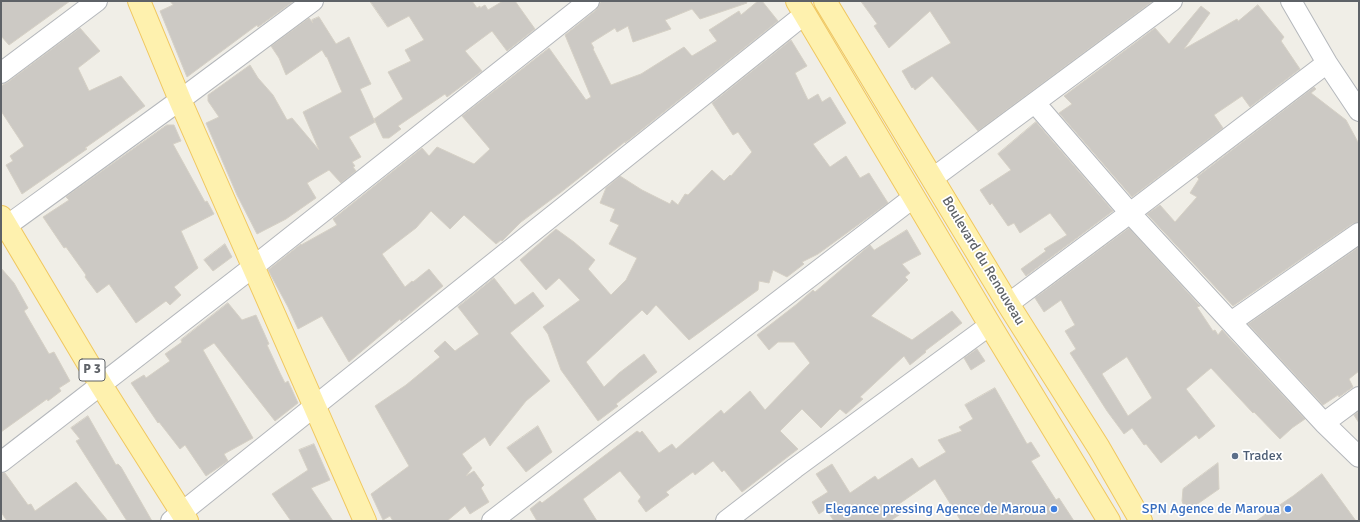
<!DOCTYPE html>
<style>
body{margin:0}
#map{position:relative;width:1360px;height:522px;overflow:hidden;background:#f0eee7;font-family:Signika,sans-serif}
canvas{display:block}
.frame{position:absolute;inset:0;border:2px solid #5e6267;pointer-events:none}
</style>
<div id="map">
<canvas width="1360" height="522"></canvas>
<div class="frame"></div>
</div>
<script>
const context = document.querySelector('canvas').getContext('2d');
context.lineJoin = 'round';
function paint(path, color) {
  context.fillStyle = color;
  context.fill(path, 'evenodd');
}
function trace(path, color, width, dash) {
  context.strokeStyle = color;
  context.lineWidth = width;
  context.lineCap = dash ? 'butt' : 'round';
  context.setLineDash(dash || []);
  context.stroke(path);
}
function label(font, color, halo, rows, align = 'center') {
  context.font = font + ' Signika,sans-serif';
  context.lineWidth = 3.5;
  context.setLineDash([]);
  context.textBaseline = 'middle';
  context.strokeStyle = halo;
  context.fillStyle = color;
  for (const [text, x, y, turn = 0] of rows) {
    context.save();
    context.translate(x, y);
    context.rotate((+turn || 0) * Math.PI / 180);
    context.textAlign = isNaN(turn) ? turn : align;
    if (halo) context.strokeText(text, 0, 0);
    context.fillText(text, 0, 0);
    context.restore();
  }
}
const building = new Path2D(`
 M1,1H70L9,45L1,36Z
 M170,1H294L258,27L257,25L187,77L160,11L173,5Z
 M370,1H472L477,8L480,6V8L485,5L488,10L503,1H515L535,29L507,51L492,31L465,51L482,71L447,97L445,94L398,126L401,129L389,138H383L374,119L403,99L388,72L411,61L405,50L424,40L409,16L388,27Z
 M602,1H746L747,3L700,19L692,9L665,20L671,29L633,42L628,26L617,32L615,28L591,43L594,48L593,49L611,85L641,74L684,47L692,56L717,41L709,30L739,11L741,15L758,1H762L778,21L625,143L626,141L560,193L521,222L502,241L501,240L496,244L464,215L450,229L431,211L416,228L382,254L405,287L412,281L413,282L429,269L443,286L401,321L400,319L349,362L322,316L298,329L288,307L268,270L301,244V245L337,225L333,219L422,148L429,156L437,147L474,164L490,149L462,116L549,48L586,100L591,97L565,35L596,10L600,3Z
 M861,1H1153L978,131L932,76L915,90L913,87L912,88L902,71L951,43L930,11L889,48L874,26L877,24Z
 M1258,5L1284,37L1281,41L1300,69L1250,107L1242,96L1214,115L1223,128L1132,197L1059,113L1072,104L1064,96L1155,28L1169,44L1201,6L1210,13L1184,49L1237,19L1238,21Z
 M319,17L336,44L349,37L371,84L360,89L375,122L349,137L361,157L352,162L355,166L353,167L356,171L341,183L329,170L307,183L316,198L286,219L257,234L237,195L206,123L219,117L208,101V95L250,65L258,78L273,95L287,120L292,118L319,150L303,112L342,92L327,57H326L322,50L286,75L279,58L271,46L309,18L313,23L312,20Z
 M80,28L100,51L78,68L89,91L121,76L145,106L85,148L87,149L22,194L6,165L13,161L10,156L24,146L1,111V86L8,82Z
 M791,40L807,66L795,73L808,100L818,94L822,102L830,97L846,123L813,144L830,167L846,156L860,178L869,173L888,203L818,254L802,262L804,264L787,277L773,270L769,283L759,281L758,290L689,340L656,305L647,315L642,310L586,362L604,387L619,373L644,354L657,372L616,404L618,406L598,421L561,370L548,334L543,327L580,300L559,278L546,290L520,260L556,229L574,242L595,260L588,269L611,295L626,280L637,258L609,244L619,225L610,221L615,209L600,203L606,188L620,176L642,190L670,204L672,200L678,205L685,194L688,195L712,170L724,181L730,175L731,176L752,152L738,132L733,135L712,103Z
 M1314,87L1316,89L1311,93L1346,120L1359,144V222L1352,224L1233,306L1147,214L1160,205L1175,222L1197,197L1190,193L1199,179L1197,177Z
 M1036,122L1113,211L1026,276L1021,269L1046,251L1044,249L1067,235L1050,213L1020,233L1014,223L1008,226L992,203L990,205L980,190L1011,170L998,154Z
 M167,125H174L181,141L173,144L205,202L207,201L214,214L181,231L198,268L174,287L181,295L170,305L166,301L136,323L109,284L97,293L85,277L86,275L66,247L64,248L43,217L69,200L66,197L71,193Z
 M1129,228L1200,306L1197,307L1213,331L1215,330L1218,335L1222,330L1305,419L1292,428L1280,439L1254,412L1253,413L1211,368L1186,389L1215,426L1199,439L1196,435L1161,463L1146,444L1144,445L1132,428L1124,434L1107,411L1070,353L1076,349L1065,331L1075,325L1061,300L1044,312L1035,298ZM1127,357L1152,398L1128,416L1102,374Z
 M907,230L921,254L902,264L910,273L905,277L908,280L871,316L912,340L952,311L962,323L925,351L926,352L910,365L904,356L860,397L863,399L846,414L840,409L821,428L802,409L780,431L798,449L742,492L724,470L722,472L713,461L695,475L693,472L666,492L669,495L646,512L638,501L641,497L620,471L583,499L597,521H537L530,509L540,501L542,503L637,431L640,433L642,431L659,453L672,444L676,449L721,410L724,414L750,391L765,410L810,363L794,342H778L769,350L757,335L797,304L813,290L815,292L870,245L874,250Z
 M225,244L232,257L213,271L204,260Z
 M1359,247V371L1349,379L1353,387L1339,397L1338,395L1323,405L1248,324Z
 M1,268L14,283L28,308L24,311L49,354L54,352L70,381L59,388L61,391L48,401L47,399L1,432Z
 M494,278L515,305L533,292L544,306L510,333L550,381L526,401L490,446L485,437L462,454L472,468L466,476L474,471L484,485L481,488L489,502L470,514L465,506L447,521H393L390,516L383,520L371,494L409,466L375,406L406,385L440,357L434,351L445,341L455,351L479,334L458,307Z
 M228,303L242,320L256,315L269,344L267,345L280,373L285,383L288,381L298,403L275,421L214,343L203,350L253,438L224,454L228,461L206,476L185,445L180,449L159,422L158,423L131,383L144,375L146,378L170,361L165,354L182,342L181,340Z
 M977,349L985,361L971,370L964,358Z
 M995,388L1027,444L1031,442L1040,456L1031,461L1056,500L1059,498L1074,521H961L935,479L899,504L905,511L890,521H834L826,509L819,514L812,502L828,492L816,474L832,464L850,493L875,476L878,480L912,458L919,468L946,452L938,440L962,431L959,427L973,419L965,405Z
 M1359,411V423L1354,415Z
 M88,416L116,465L118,464L121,467L152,521H127L76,441L80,439L71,428Z
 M538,426L552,452L526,472L507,448Z
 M314,444L330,480L311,488L333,521H291L272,494L308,470L299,450Z
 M1218,463L1219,489L1186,512L1182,501L1183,489Z
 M1,473H5L28,505L31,504L35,511L76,482L108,521H7L1,512Z
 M1322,474L1356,521H1256L1293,496Z`);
const minor = new Path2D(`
 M1291,1L1327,63L1359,111
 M1,73L97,1
 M1035,103L1130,213L1324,423L1359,457
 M933,178L1172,1
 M1,230L180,100L313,1
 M1008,304L1130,213L1327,63
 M1231,322L1359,233
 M1324,423L1359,397
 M1,462L253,267L589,1
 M171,521L805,14
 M492,521L914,197
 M726,521L795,468L990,325`);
const major = new Path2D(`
 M139,1L180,100L365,521
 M797,1L990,325L1109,521
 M825,1L1008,304L1099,448L1141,521
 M1,217L101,385L187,521`);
const markers = [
 [1235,456,4,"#5c6f8a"],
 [1054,509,4,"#3f7fe0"],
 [1288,509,4,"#3f7fe0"]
];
const shields = [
 [92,370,26]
];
const shieldNames = [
 ["P 3",92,370]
];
const streetNames = [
 ["Boulevard du Renouveau",983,261,59]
];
const serviceNames = [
 ["Tradex",1243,456]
];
const shopNames = [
 ["Elegance pressing Agence de Maroua",1046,509],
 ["SPN Agence de Maroua",1280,509]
];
paint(building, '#ccc9c4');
trace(building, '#d5d0c5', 1);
trace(minor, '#b4b7bb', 22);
trace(major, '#f0c75f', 24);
trace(minor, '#fff', 20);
trace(major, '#fef1ae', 22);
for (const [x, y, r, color] of markers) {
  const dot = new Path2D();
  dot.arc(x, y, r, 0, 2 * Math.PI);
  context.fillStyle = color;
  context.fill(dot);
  trace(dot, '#fff', 1.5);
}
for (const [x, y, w] of shields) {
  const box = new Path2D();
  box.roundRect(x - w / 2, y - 11, w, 22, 3);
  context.fillStyle = '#fff';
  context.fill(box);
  trace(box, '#5e6267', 1);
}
label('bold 13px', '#5e6267', null, shieldNames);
label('14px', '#5e6267', '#fff', streetNames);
label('14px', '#4e5e75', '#fff', serviceNames, 'left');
label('14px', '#366cbe', '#fff', shopNames, 'right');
</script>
